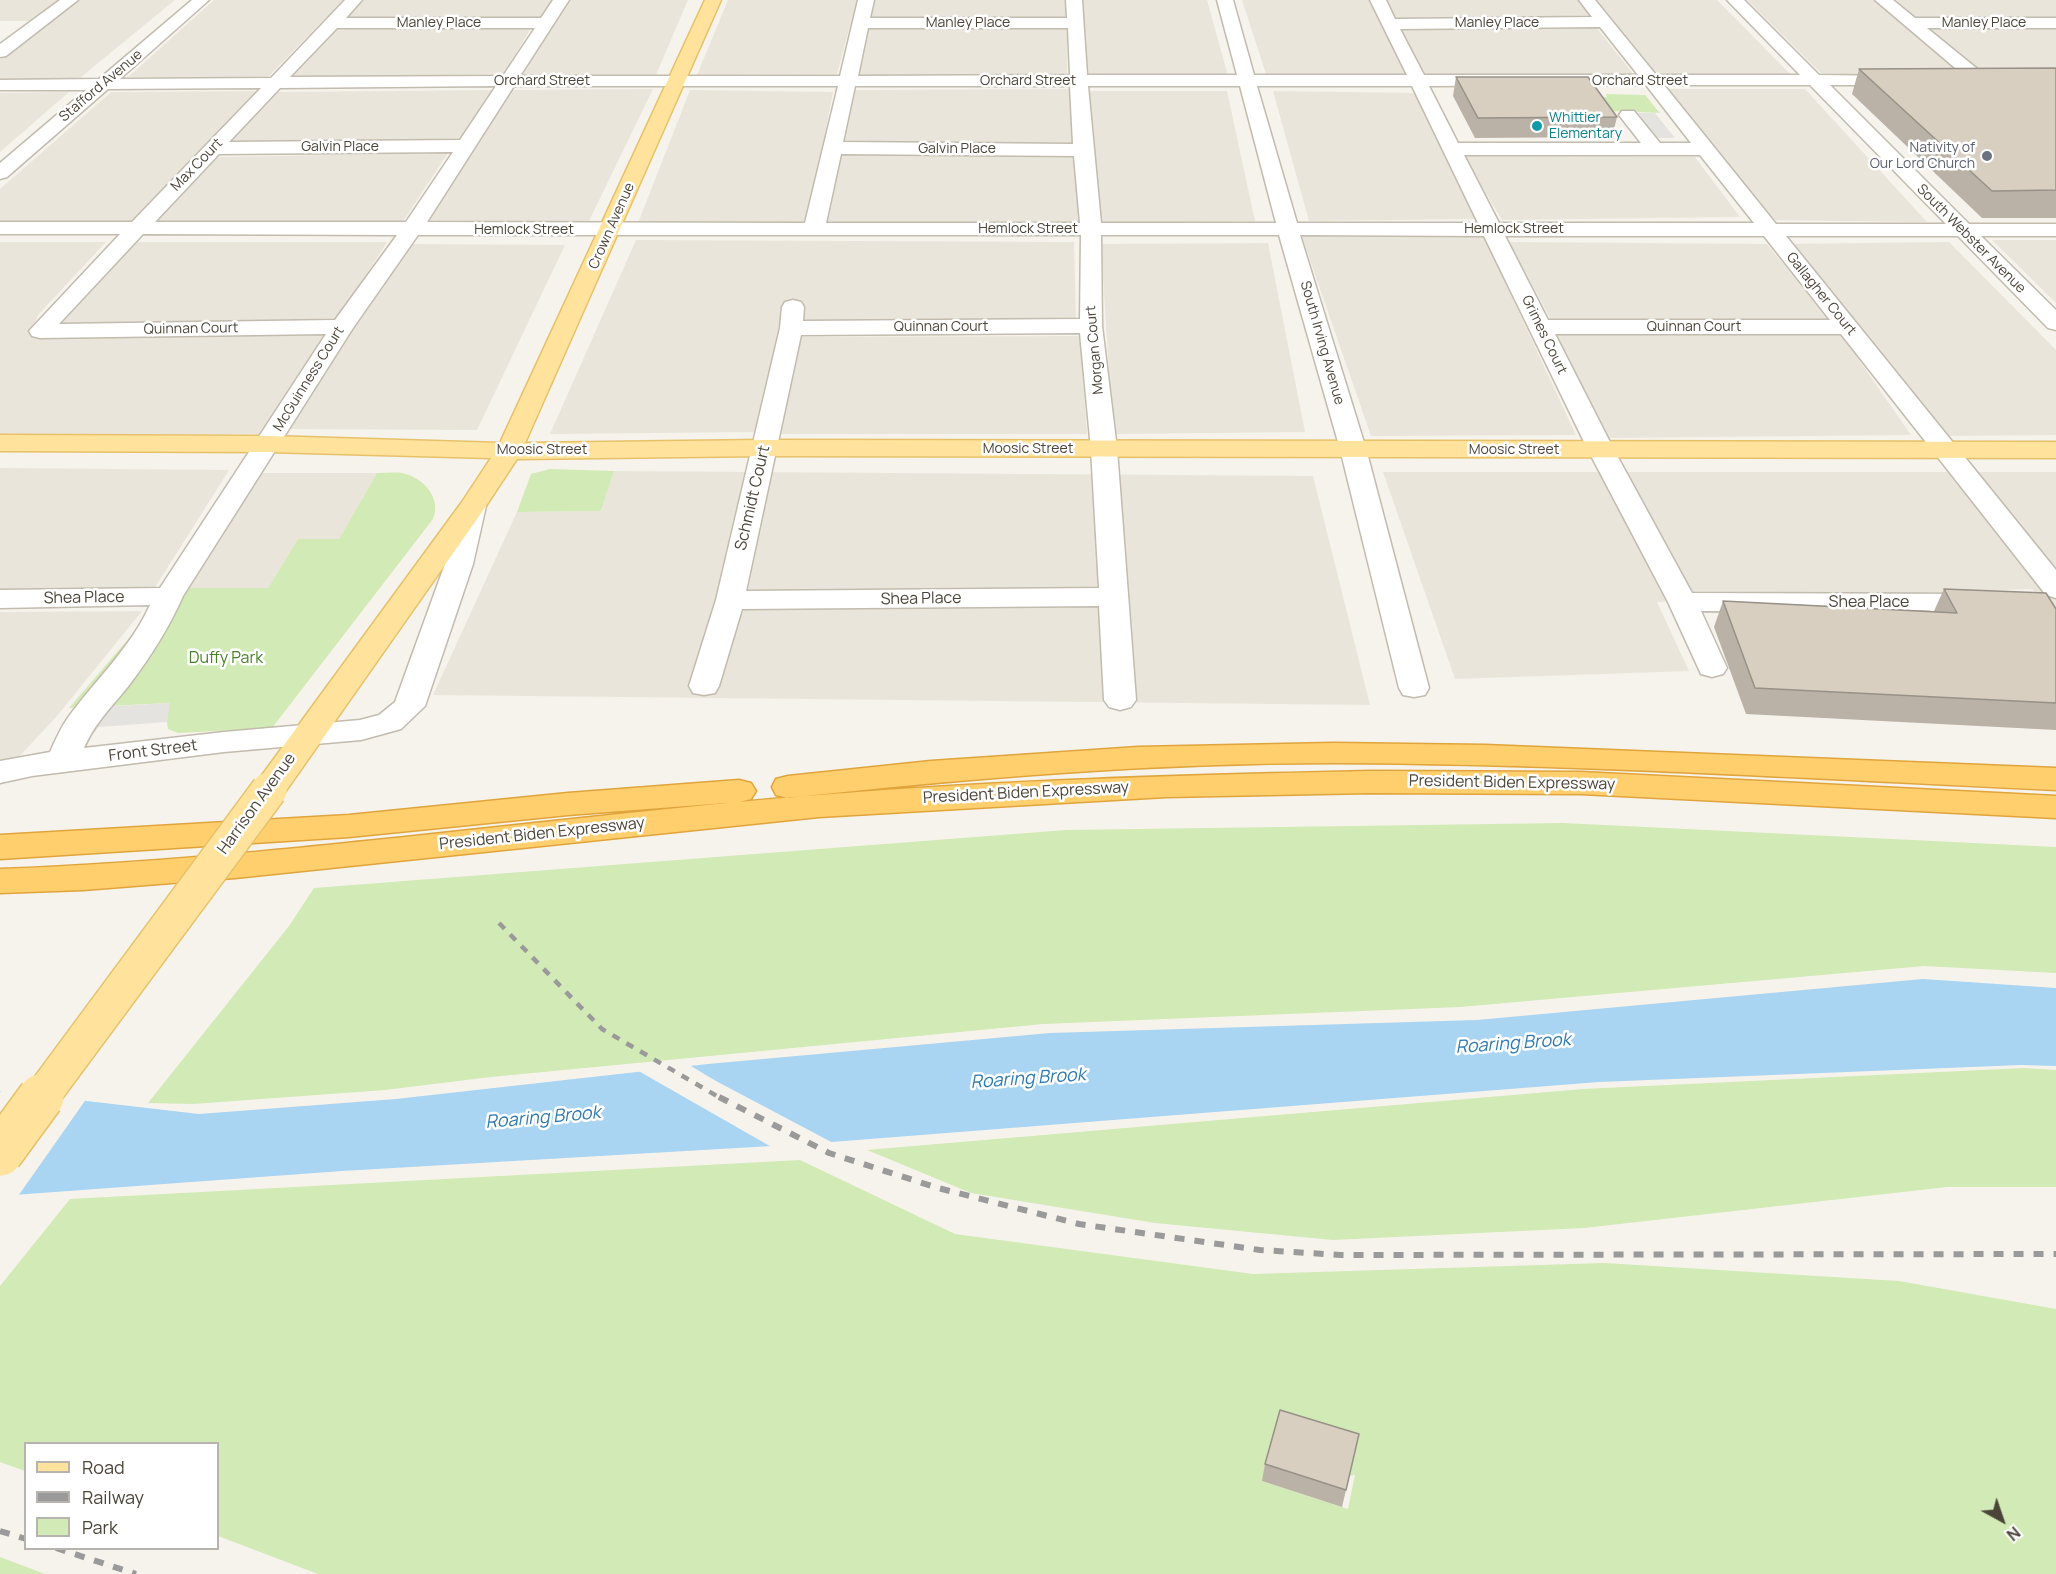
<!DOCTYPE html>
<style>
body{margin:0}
#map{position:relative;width:2056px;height:1574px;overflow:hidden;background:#f6f3ec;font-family:Manrope,sans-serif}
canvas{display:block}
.legend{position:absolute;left:24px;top:1442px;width:195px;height:108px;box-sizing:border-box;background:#fff;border:2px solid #b7b4b0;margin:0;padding:8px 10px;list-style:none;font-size:18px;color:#4b4439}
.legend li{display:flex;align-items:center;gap:12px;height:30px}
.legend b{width:30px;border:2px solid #b7b4b0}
.north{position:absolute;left:1972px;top:1490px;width:60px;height:60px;-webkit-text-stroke:4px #fff;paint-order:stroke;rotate:140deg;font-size:16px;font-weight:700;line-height:24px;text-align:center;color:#4b4439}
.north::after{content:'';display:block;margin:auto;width:21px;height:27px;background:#4b4439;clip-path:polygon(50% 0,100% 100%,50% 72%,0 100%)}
</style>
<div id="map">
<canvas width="2056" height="1574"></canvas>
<ul class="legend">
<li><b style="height:8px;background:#ffe39c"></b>Road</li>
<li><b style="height:8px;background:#9a9a9a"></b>Railway</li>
<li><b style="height:16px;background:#d2eab5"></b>Park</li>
</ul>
<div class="north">N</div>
</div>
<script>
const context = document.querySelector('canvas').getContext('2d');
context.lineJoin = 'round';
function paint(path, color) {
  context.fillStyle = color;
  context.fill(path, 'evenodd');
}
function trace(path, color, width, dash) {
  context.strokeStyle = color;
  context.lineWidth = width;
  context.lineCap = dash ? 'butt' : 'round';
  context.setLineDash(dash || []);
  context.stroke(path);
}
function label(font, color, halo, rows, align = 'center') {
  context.font = font + ' Manrope,sans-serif';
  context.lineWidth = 5;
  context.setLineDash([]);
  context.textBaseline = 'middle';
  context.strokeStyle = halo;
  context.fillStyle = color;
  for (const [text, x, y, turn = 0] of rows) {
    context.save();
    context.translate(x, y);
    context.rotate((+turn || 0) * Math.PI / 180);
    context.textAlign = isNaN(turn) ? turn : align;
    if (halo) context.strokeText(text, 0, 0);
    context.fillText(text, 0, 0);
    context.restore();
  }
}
const residential = new Path2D(`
 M0,0H175L75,82H0V60L49,21H0Z
 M214,0H343L268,77H128Z
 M361,0H553L539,21H341Z
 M568,0H688L656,75L520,76Z
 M728,0H857L837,74L697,75Z
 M874,0H1067L1069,19L871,20Z
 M1080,0H1207L1228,76H1087Z
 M1242,0H1373L1411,75L1266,74Z
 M1384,0H1583L1599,20L1395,22Z
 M1593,0H1717L1792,76L1654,78Z
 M1747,0H1873L1967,75L1822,74Z
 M1889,0H2056V21H1916Z
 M1067,26V75H856L865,27Z
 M336,27L531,28L502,77L288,78Z
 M1596,27L1635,76L1424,77L1397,28Z
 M1925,27L2056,28V74L1982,73Z
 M653,89L588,223L424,222L506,90Z
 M1071,89L1075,146L838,145L853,90Z
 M1665,89H1805L1927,222L1768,220Z
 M495,90L458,143L228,144L275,92Z
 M690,90L833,92L808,223H638Z
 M259,91L132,221L0,222V189L111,92Z
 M1086,91H1227L1255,221L1101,223Z
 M1273,91L1415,93L1478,219L1309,221Z
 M69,92L0,152V93Z
 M839,151L1077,154L1078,223L825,224Z
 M448,153L402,223H150L218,157Z
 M1463,156L1695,157L1740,217L1502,220Z
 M1483,235L1576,435L1371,436L1302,237Z
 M636,240L1074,242L1076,322L787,327L755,432L550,434Z
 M1992,240H2056V303Z
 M0,242H106L38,315L31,334L326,332L263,434H0Z
 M133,242H387L338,319L62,323Z
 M1509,242L1767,244L1829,321L1552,322Z
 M1949,242L2056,350V435L1946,436L1785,244Z
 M1268,243L1305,432L1113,434L1101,244Z
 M408,244L565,245L477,430L289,429Z
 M1552,333L1841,334L1911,435L1604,438Z
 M1080,336L1087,434H781L799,337Z
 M0,468L229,470L154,589L0,592Z
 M614,471L1313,476L1370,705L433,695L517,512L601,511Z
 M1383,472H2056V619L2032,589L1657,602L1689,671L1455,679Z
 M258,473H377L339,539H298L268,588H184Z
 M142,611L57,716L17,759L0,760V612Z`);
const green = new Path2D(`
 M1606,94L1645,95L1660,113L1615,111L1614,113L1587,97H1607Z
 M550,469L614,471L601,511L517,512L531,474Z
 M377,473C385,473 394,472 402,473C423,477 442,498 433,519L272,728L178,733L168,729L167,722L169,703L69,708L172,588H268L298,539H339Z
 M1563,823L2056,847V973L1924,966L1460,1007L1043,1024L491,1077L385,1090L193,1104L148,1103L289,926L314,888L1066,830Z
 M2024,1068L2056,1070V1187H1947L1584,1228L1333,1240L1155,1223L971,1193L867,1150L1583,1089Z
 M800,1160L955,1234L1253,1274L1604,1263L1899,1281L2056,1309V1574H318L218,1536V1444H26L25,1471L0,1462V1286L70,1199ZM1355,1475L1348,1509L1262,1481L1349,1476Z
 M0,1557L45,1574H0Z`);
const parking = new Path2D(`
 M1638,113H1655L1675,138H1657Z
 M170,703L167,722L86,728L97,707Z`);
const water = new Path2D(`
 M1923,979L2056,988V1066L2021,1065L1599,1082L806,1144L342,1171L0,1196V1091L199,1114L396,1099L708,1064L1050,1033L1477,1020Z`);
const pier = new Path2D(`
 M686,1063L716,1081L837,1145L775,1149L635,1069Z
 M3,1089L87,1098L16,1199H0V1092Z`);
const minor = new Path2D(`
 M60,0H78L6,56L0,57V44Z
 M192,0H209L120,79L271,78L345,0H362L346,18H541L553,0H569L520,76H840L858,0H874L870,18H1067L1066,0H1082L1087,75H1237L1217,0H1233L1254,75H1407L1370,0H1386L1395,19L1592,17L1579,0H1595L1656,75H1800L1727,0H1744L1819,75L1906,76L1909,80L1906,84L1900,85H1830L1969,224H2056V236H1981L2056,310V330L2048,328L1958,236H1786L2056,570V598L2046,595L1841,334H1555L1614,450L1692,593L1982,594L1992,597L1996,603L1992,609L1982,612L1701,611L1727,668L1723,674L1712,677L1701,674L1668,602L1588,450L1484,236L1300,235L1366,449L1429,688L1425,695L1414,697L1403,695L1399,688L1340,449L1279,235H1101L1102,326L1117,449L1136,700L1131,707L1120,710L1109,707L1104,700L1099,606L742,609L719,686L715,693L704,695L693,693L689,686L716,600L780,328L782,307L785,302L793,300L801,302L804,307L803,321L1080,319L1081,235H418L353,328L183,596C169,628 151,656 130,684C112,707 96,721 84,748L224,732L360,720L379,715L395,702L445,564L460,506L464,500L473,498L482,500L486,506L473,564L425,706L401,729L361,740L224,752L32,776L0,783V761L50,752C55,741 60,729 67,719C95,680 130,649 150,605L0,608V590L160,588L326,334L40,338L32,336L29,331L120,234H0V222H132L261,88L108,89L7,177L0,179V163L86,90H0V80L99,79ZM1600,27L1638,75H1424L1400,29ZM337,28H535L503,76L290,77ZM868,28H1068L1070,75L858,76ZM1646,85L1691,143H1660L1634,111H1622L1619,115L1641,143H1458L1429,86ZM1664,85H1810L1946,224H1776ZM496,86L460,140L229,142L280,88ZM514,86H838L805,223L427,222ZM855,86H1070L1073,144L843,142ZM1088,86H1240L1276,223H1101ZM1257,86H1412L1478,223H1297ZM453,152L406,222H155L219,154ZM841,154L1074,156L1080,223H826ZM1464,155H1700L1754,223H1499ZM143,234L397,235L335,320L59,324ZM1505,236H1764L1830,320H1548ZM1080,333L1091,449L1099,588L746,591L801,335Z
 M1875,0H1893L1915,18H2056V28H1927L1986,76L1989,80L1986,84H1974Z`);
const major = new Path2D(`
 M705,0H721L525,443L764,440L2056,442V458L764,456L517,459L482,512L281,798L269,801L257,798L252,790L257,782L462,502L491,458L268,452L0,451V435L268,436L500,443Z`);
const highway = new Path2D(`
 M1333,743L1485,745L2056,768V790C1816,779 1576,764 1335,763C1152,763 970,778 788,798L776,795L772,787L776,779L788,776L931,761L1138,747Z
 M1371,771L1581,772L2056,796V818L1581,794L1371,793L1166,797L819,817L235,878L83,890L0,893V869C274,859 546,817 819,795C1002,780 1187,775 1371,771Z
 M739,780L751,783L756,791L751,799L739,802L568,815L349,837L0,859V835L349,815L568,793Z`);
const railFar1 = new Path2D(`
 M499,923L602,1029L722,1099`);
const rail = new Path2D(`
 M719,1097L829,1153L938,1188L1079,1224L1260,1250L1341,1255L2056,1254
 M0,1531L26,1539
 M56,1548L136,1574`);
const majorBridgeFar1 = new Path2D(`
 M40,1099L269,790`);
const majorBridge = new Path2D(`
 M0,1153L41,1097`);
const wall = new Path2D(`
 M2056,68V218H1982L1852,94L1859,69Z
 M1456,77L1617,117L1612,137L1475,138L1453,96Z
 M1944,589L2056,609V730L1746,714L1714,627L1723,601L1934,611Z
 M1265,1464L1346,1490L1342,1507L1262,1481Z`);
const building = new Path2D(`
 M2056,68V190L1992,191L1859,69Z
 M1456,77H1588L1617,117L1478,118Z
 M1944,589L2046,593L2056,609V703L1755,688L1723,601L1957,613Z
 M1280,1410L1359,1434L1346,1490L1265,1464Z`);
const markers = [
 [1537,126,6,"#0f9aa8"],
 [1987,156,6,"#6b7280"]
];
const farStreetnames = [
 ["Manley Place",439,23],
 ["Manley Place",968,23],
 ["Manley Place",1497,23],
 ["Manley Place",1984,23],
 ["Orchard Street",542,81],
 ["Orchard Street",1028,81],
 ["Orchard Street",1640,81],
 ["Stafford Avenue",101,86,-40],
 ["Galvin Place",340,147],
 ["Galvin Place",957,149],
 ["Max Court",197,165,-46],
 ["Crown Avenue",612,226,-66],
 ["Hemlock Street",1028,229],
 ["Hemlock Street",1514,229],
 ["Hemlock Street",524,230],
 ["South Webster Avenue",1971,239,45],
 ["Gallagher Court",1821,294,51],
 ["Quinnan Court",941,327],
 ["Quinnan Court",1694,327],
 ["Quinnan Court",191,329,-1],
 ["Grimes Court",1544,335,64],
 ["South Irving Avenue",1322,343,74],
 ["Morgan Court",1095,350,-95],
 ["McGuinness Court",309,379,-58],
 ["Moosic Street",1028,449],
 ["Moosic Street",542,450],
 ["Moosic Street",1514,450]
];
const farCulturenames = [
 ["Whittier",1549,118],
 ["Elementary",1549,134]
];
const farWorshipnames = [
 ["Nativity of",1975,148],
 ["Our Lord Church",1975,164]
];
const streetNames = [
 ["Schmidt Court",753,498,-77],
 ["Shea Place",84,598,-1],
 ["Shea Place",921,599,-1],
 ["Shea Place",1869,603],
 ["Front Street",153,751,-7],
 ["President Biden Expressway",1512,783,1],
 ["President Biden Expressway",1026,793,-3],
 ["Harrison Avenue",257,804,-54],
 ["President Biden Expressway",542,834,-6]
];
const parkNames = [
 ["Duffy Park",226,659]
];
const waterNames = [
 ["Roaring Brook",1513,1044,-4],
 ["Roaring Brook",1028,1079,-4],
 ["Roaring Brook",543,1118,-5]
];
paint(residential, '#eae5da');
paint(green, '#d2eab5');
paint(parking, '#e5e3e0');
paint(water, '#a9d4f2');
paint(pier, '#f6f3ec');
trace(minor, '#c2bbae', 3);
trace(major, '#e6c16a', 3);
trace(highway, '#e0a43c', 3);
paint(minor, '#fff');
paint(major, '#ffe39c');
paint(highway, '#ffcf6e');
trace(railFar1, '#9a9a9a', 4.5, [8, 8]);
trace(rail, '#9a9a9a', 6, [10, 10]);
trace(majorBridgeFar1, '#e6c16a', 38, []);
trace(majorBridge, '#e6c16a', 48, []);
trace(majorBridgeFar1, '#ffe39c', 35);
trace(majorBridge, '#ffe39c', 45);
paint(wall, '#bab2a6');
paint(building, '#d8cfc1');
trace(building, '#979187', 1.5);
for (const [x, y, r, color] of markers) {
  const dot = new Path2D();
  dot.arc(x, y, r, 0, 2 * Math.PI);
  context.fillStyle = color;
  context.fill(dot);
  trace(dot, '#fff', 2);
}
label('14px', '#4b4439', '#fff', farStreetnames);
label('14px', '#0d838f', '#fff', farCulturenames, 'left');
label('14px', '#5b616d', '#fff', farWorshipnames, 'right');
label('16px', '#4b4439', '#fff', streetNames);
label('16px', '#4a7f2a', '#fff', parkNames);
label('italic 18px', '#2e7ab2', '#fff', waterNames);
</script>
